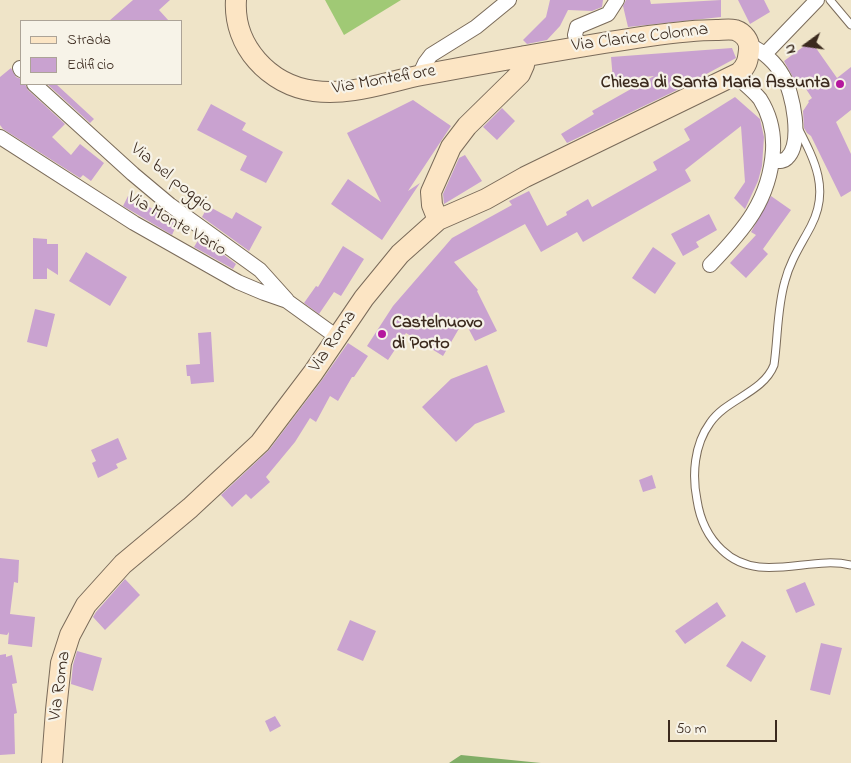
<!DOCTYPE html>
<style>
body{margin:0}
#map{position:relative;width:851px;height:763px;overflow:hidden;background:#efe4c8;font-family:"Indie Flower",sans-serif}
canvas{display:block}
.legend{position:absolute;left:20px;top:20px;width:162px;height:65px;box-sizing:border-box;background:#f7f3e8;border:1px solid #aca397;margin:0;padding:6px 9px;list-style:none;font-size:15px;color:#3b2a1e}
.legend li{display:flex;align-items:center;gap:10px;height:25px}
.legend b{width:25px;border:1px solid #aca397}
.north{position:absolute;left:781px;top:20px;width:50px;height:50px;-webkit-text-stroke:4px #f7f3e8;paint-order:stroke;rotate:256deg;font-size:14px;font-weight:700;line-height:20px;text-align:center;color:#3b2a1e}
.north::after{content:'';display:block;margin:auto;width:18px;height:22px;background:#3b2a1e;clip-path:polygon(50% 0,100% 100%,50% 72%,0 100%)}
.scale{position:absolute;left:668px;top:720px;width:109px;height:22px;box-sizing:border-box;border:2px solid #3b2a1e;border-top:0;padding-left:6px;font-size:15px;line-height:18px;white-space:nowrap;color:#3b2a1e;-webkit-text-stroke:4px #f7f3e8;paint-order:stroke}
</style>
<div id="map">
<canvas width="851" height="763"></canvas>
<ul class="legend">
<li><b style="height:6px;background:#fce5c4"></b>Strada</li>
<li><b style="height:14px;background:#c9a2d0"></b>Edificio</li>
</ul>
<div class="north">N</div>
<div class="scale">50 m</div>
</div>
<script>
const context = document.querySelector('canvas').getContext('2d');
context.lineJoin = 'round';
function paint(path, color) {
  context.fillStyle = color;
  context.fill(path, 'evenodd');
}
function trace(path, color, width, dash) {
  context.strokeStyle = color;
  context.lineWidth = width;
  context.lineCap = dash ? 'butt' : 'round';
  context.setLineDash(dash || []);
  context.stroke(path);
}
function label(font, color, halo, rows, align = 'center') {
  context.font = font + ' "Indie Flower",sans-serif';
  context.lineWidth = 4.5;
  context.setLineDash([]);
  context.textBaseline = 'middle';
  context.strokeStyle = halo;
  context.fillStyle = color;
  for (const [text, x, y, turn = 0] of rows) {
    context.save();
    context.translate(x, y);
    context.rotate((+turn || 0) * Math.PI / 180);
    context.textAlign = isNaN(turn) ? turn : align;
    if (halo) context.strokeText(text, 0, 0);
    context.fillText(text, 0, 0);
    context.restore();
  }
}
const green = new Path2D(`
 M325,0H401L344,35Z`);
const forest = new Path2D(`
 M461,755L541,763H449Z`);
const building = new Path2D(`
 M133,0H170L159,10L169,21H109Z
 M550,0H603L602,7L592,11L568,10L560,26L547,40L527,44L523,40L546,17Z
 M626,0H650L651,4L721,0V17L628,27L623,6Z
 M738,0H764L770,12L750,24Z
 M811,41L837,78L851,67V110L836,122L851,154V191L841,197L811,136L807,133L804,128L803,111L809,102L808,101L812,98L800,80L796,83L784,61Z
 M732,48L736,58L675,91L567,143L561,134L594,114L592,111L654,76L613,80L611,57Z
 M11,68L16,77L21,79V84H25L28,90L65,124L52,137L71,155L80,144L104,163L91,181L83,175L80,178L3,129L0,125V77Z
 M47,84H56L94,119L90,123Z
 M735,97L760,119L764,137L762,166L758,181L745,209L734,198L745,182L741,126L685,170L691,181L583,242L577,232L541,252L525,224L454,262L478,290L477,291L497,331L475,341L464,320L443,356L406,333L388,360L367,346L393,306L452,238L512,205L509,201L529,191L547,226L567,215L566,212L588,199L592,207L657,170L653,162L690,140L684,129Z
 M413,100L451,126L408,191L420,183L382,240L331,204L348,179L381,202L347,133Z
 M211,104L246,123L242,130L283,152L266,183L240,170L247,156L197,130Z
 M502,108L515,121L497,140L483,127Z
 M465,155L482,181L444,204L443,194L459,158Z
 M128,196L178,222L172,235L123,206Z
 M771,196L791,210L763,249L768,254L746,278L730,263L756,235L751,232Z
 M208,206L232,219L236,212L262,227L249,251L202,217Z
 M709,214L717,230L696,242L699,247L683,256L671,234Z
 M200,237L236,264L233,269L194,247Z
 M33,238L47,239V244H58V275L47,268V279H33Z
 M343,246L364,259L341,296L334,292L319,314L304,303L316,286L318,287Z
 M653,247L676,263L655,294L632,278Z
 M86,252L127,277L110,306L69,281Z
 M35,309L55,314L47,347L27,342Z
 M211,332L214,382L191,384L190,376H187L186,365L200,364L198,333Z
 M348,343L368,356L354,377H352L338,401L330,396L316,422L310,418L295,442L266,477L270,482L251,499L246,494L232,507L221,495L269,450L322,380Z
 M487,365L505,412L475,424L456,442L422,407L451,379Z
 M118,438L127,459L116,464L118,468L98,478L92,463L96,461L91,450Z
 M652,475L656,488L643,492L639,480Z
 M0,558L19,560L18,583L14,582L10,614L35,617L32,647L8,644L9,632L7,635L0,634Z
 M125,579L140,595L105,630L93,617L96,612Z
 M805,582L815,605L796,613L786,590Z
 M717,602L726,616L685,644L675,631Z
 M350,620L376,631L363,661L337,650Z
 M742,641L766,656L751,682L726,666Z
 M821,643L842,648L830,695L810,690Z
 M77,651L102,658L93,691L71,684L73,665Z
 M6,654V657L12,655L17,683L12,684L17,713L14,714L15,754L0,755V655Z
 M275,716L281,726L270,732L265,721Z`);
const lane = new Path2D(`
 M830,0L851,25
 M798,128C815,161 830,190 811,226C801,245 790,261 785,281C777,308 778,337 774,365C763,393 726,399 710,423C694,445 692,475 697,500C700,520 708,537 722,550C758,585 809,555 851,565`);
const street = new Path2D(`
 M749,45C763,51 776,63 783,76C793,93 803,143 787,158C783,162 778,161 772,161
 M578,46L575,35L577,27L608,14L617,0
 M765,54L817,0
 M20,68L21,70
 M419,76L425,63L431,55L476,27L509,0
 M34,84L133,174L170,205L260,270L287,300
 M0,137L134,223L238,282L264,293L287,301L337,337
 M710,265C744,230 770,200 773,150C774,132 770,115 760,99C753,90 743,83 735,75`);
const secondary = new Path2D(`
 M438,220L432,205L431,192L451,147L467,126L520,74L524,65L525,56
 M52,763L56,710L61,663L70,635L86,605L123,564L190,508L260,443L313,373L364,298L400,254L438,220L486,199L525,177L739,73C747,66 748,60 749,50C750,41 744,33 735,30C729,29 722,30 716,30C693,30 671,33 649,36C573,47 497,61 422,75C386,82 351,96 314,91C269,85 233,46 236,0`);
const markers = [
 [840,84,5,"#b5179e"],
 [382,334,5,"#b5179e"]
];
const streetNames = [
 ["Via Clarice Colonna",640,39,-7],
 ["Via Montefiore",384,81,-10],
 ["Via bel poggio",171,179,39],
 ["Via Monte Vario",176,225,30],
 ["Via Roma",334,342,-56],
 ["Via Roma",61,686,-82]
];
const poiNames = [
 ["Chiesa di Santa Maria Assunta",830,84],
 ["Castelnuovo",392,324,"left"],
 ["di Porto",392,345,"left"]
];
paint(green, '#a0c975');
paint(forest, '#80ad66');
paint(building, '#c9a2d0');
trace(lane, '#7a6b5a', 9);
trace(street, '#7a6b5a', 16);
trace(secondary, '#7a6b5a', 22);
trace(lane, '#fff', 7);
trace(street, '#fff', 14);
trace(secondary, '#fce5c4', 20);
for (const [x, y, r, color] of markers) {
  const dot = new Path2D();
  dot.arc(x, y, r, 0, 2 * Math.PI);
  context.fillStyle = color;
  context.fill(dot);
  trace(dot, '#f7f3e8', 2);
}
label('18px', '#3b2a1e', '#f7f3e8', streetNames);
label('bold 18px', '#3b2a1e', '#f7f3e8', poiNames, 'right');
</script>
